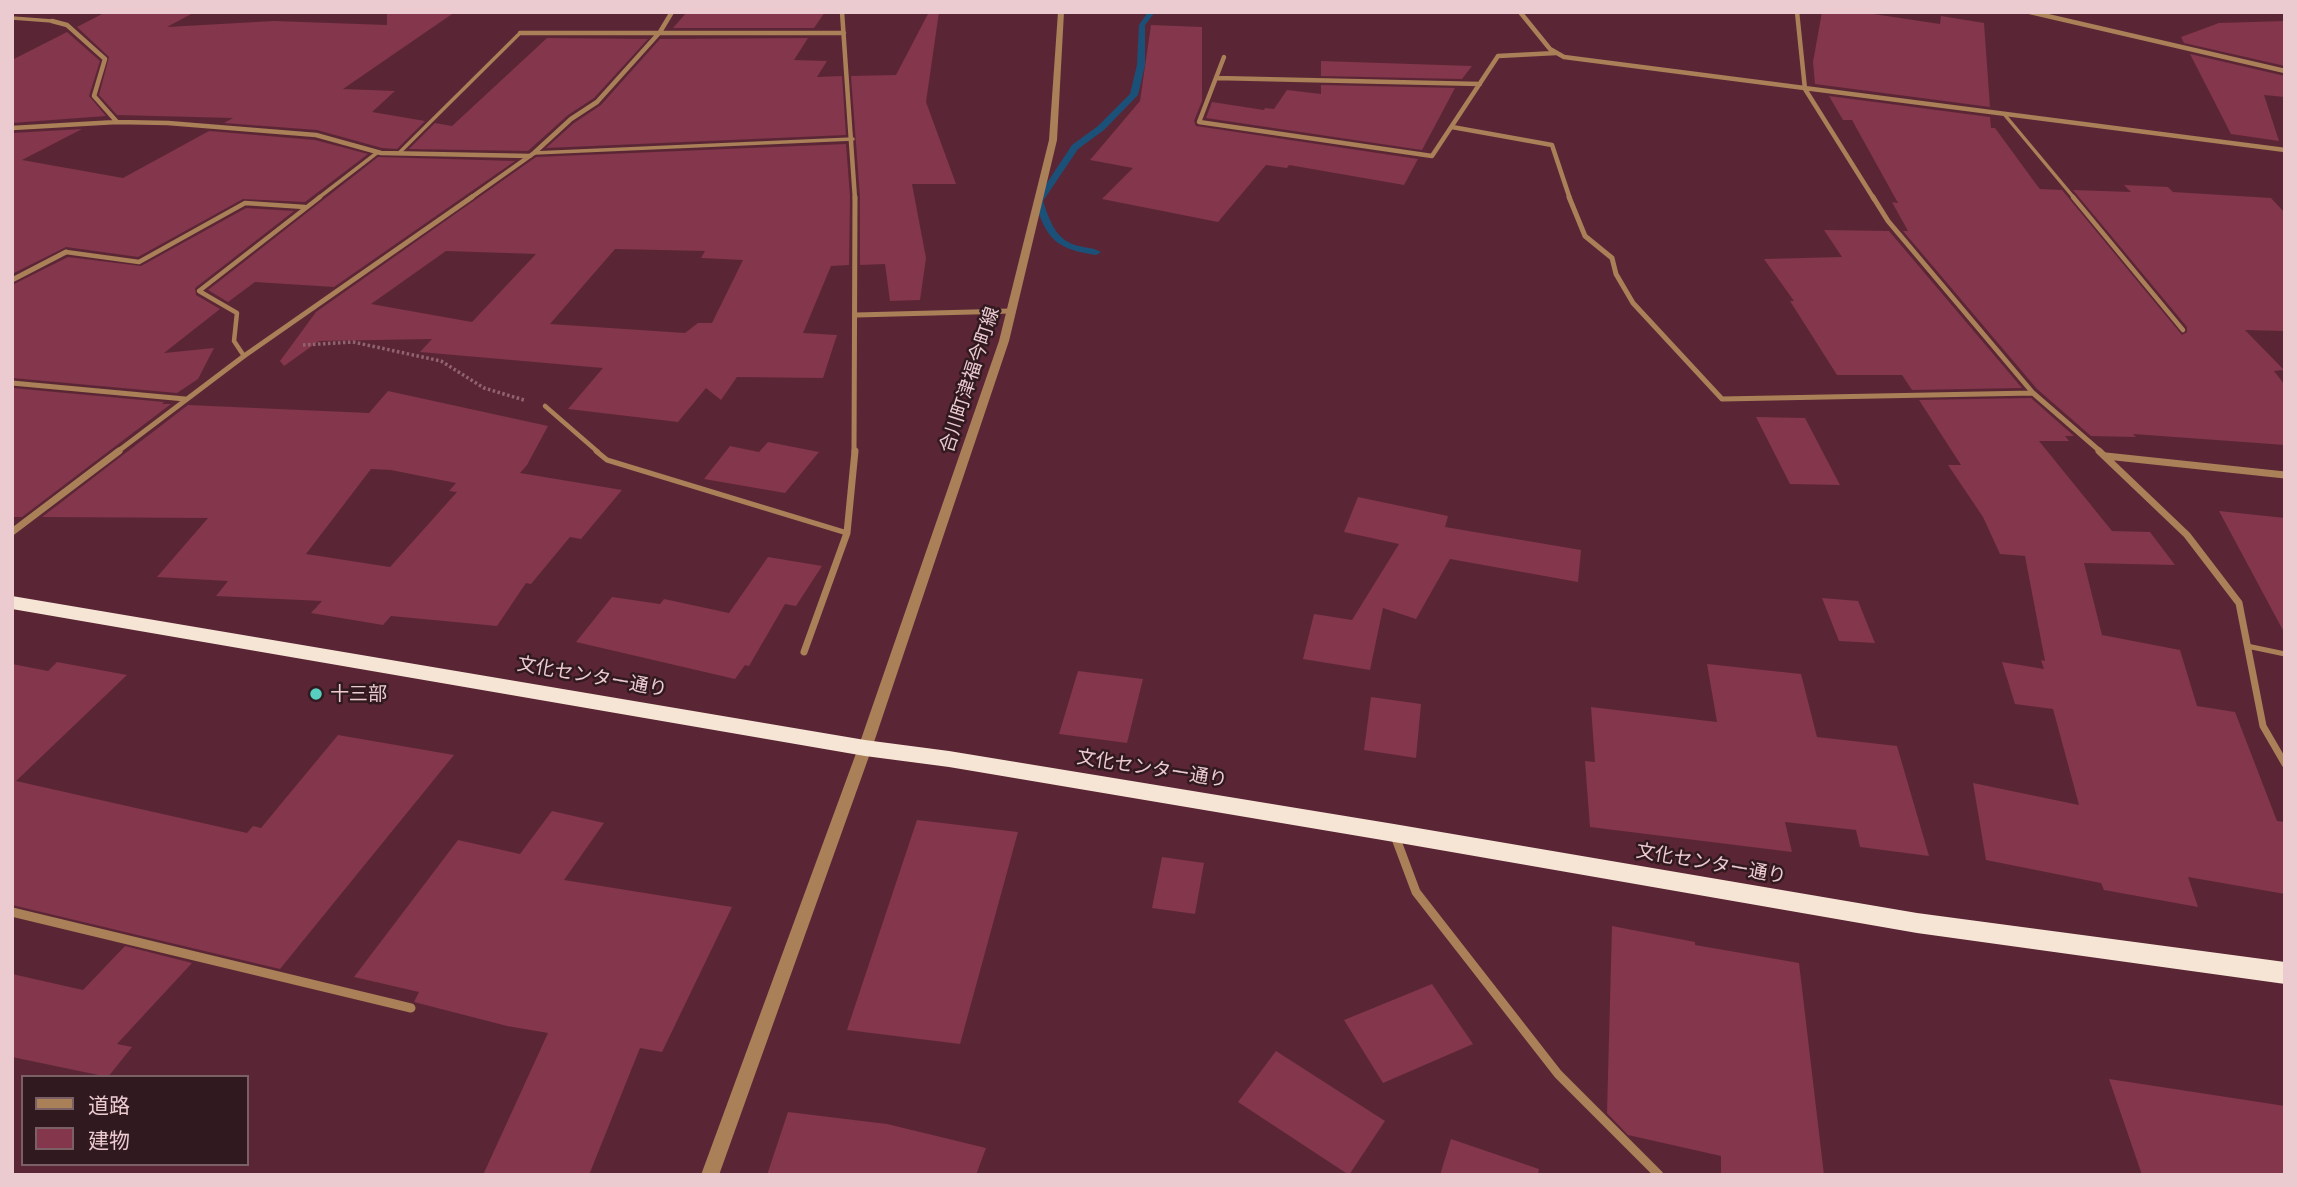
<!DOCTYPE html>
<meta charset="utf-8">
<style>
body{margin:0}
#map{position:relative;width:2297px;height:1187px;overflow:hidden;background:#5a2635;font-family:Inter,"Noto Sans JP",sans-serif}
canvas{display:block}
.frame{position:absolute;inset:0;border:14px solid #ebcad0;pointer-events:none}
.legend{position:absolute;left:21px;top:1075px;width:228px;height:91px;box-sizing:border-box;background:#30191f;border:2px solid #7b6066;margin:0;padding:9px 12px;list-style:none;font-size:21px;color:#ebcad0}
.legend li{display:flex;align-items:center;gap:14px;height:35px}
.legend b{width:35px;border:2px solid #7b6066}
</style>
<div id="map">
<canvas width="2297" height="1187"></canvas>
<div class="frame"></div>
<ul class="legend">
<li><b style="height:9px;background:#aa8058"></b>道路</li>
<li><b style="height:19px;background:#83364c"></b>建物</li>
</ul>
</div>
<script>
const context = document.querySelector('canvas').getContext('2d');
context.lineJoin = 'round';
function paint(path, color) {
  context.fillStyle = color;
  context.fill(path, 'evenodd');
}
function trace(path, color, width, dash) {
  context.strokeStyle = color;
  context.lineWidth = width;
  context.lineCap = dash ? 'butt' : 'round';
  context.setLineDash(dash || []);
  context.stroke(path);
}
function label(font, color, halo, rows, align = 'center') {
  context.font = font + ' Inter,"Noto Sans JP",sans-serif';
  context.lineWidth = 5;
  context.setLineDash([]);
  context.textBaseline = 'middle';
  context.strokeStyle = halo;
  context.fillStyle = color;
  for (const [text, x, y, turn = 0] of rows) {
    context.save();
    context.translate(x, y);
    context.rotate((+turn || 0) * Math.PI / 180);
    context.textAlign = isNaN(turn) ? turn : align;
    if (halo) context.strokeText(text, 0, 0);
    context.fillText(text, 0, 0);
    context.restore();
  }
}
const stream = new Path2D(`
 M1148,12H1155L1145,25V65L1138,95L1104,130L1078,149L1043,201C1050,222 1056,241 1079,246C1087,248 1094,248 1101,252L1096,255C1057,249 1046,240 1035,201L1072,145L1098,126L1130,94L1137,65L1139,25Z`);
const building = new Path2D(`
 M106,12H195L167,27L274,21L387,25V12H455L343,89L395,91L372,112L425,121L397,149L382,148L317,130L224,123L233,118L117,115L99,95L109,57L77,27Z
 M687,12H825L814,28H673Z
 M929,12H939L926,102L956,184H912L926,258L920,300L890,301L885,264L860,265V197L851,76L896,75Z
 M1822,12H1860L1940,24L1941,16L1984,23L1990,107L1815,84L1813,62Z
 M2285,21V66L2184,43L2181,37L2219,23Z
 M1151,25L1202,27V101L1194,121L1196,126L1418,159L1404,185L1289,165L1287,168L1266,165L1218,222L1102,199L1133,168L1090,160L1140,101Z
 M67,32L100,61L89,96L106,116L12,123V60Z
 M547,38L648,39L594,98L568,115L528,151L409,149L435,123L452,126Z
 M808,38L794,60L827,61L817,77L842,76L846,135L546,148L574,123L601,105L660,39Z
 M2190,54L2285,76V97L2264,95L2279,141L2231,134Z
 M1321,61L1472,66L1462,79L1321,76Z
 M1321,85L1455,88L1422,150L1206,118L1212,102L1264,110L1265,108L1274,109L1287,90L1321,94Z
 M1829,96L1990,117L1991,128H1995L2036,184L2040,189L2062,190L2182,335L2187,332V327L2073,190L2131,192L2124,185L2168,187L2173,192L2271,198L2285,213V331L2245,330L2284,370L2274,371L2285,385V445L2133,434L2136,437L2091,436L2037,389L1903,231H1908L1892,202L1898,203L1852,120H1843Z
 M82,129L22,160L123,178L209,131L315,140L368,154L305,202L243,199L138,257L66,247L12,274V133Z
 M846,144L850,196L849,265L831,266L803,333L837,335L823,378L737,377L721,400L706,388L678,422L568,409L603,368L420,352L432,339L319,341L284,366L280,361L316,312L536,157ZM615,249L705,251L701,258L743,260L712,323H698L685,333L550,324ZM446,251L536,254L472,322L371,304Z
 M378,157L515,161L334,287L255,282L228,302L208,290Z
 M246,208L294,211L195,288L196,295L220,309L164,353L214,348L198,379L177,393L12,378V285L68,257L141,266Z
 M1824,230L1889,231L2022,388L1912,390L1902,375H1837L1790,301H1794L1764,259L1842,257Z
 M12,388L164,402L162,404H171L22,517H12Z
 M388,391L548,426L527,465L520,473L622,490L581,539L570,537L531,584L526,583L497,626L391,616L383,625L311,613L322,601L216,596L228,581L157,577L208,518L42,517L188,405L369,413ZM371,469L391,470L456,483L449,491L457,492L390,567L306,554Z
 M2031,398L2074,436H2065L2069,441H2039L2112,531L2150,532L2175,565L2084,563L2102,635L2180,650L2197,706L2235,712L2277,821L2285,822V894L2188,877L2198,907L2104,890L2101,883L1986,860L1973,783L2079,805L2053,709L2015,704L2002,662L2044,669L2041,660L2045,661L2025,556L2000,554L1983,517L1948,465H1961L1919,400Z
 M1756,417L1805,418L1840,485L1790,484Z
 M768,442L819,452L785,493L704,479L730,446L759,452Z
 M1358,497L1448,516L1445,527L1581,550L1578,582L1450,559L1416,619L1383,608L1370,670L1303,659L1314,614L1352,620L1399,544L1344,532Z
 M2219,511L2285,518V634Z
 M768,557L822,566L796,606L785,604L749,666L745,665L735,679L576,642L612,597L660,604L664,599L729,613Z
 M1822,598L1858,601L1875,643L1839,641Z
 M57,662L127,675L16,781L247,833L253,826L261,828L338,735L454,755L280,969L12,905V664L48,671Z
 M1707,664L1801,674L1817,737L1897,746L1929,856L1860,847L1856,830L1785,822L1792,852L1590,827L1585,761L1595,762L1591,707L1717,722Z
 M1078,671L1143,679L1127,743L1059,734Z
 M1371,697L1421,704L1416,758L1364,750Z
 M552,811L604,823L564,880L732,907L662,1052L640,1048L589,1175H483L548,1033L507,1026L414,1002L419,992L354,977L458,840L520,854Z
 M917,820L1018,832L960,1044L847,1030Z
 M1162,857L1204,863L1195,914L1152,908Z
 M1612,926L1695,942V945L1799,963L1824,1175H1721V1156L1628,1135L1607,1113Z
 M125,946L192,963L117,1044L132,1047L108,1077L12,1057V974L83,990Z
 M1432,984L1473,1044L1383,1083L1344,1020Z
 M1276,1051L1385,1121L1349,1175L1238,1102Z
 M2109,1079L2285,1106V1175H2142Z
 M788,1112L887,1124L986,1148L976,1175H767Z
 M1451,1139L1539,1169L1538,1175H1440Z`);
const path = new Path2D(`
 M303,345L353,342L441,361L484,388L524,400`);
const serviceFar2 = new Path2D(`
 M12,18L52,21
 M2004,114L2075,199
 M399,153L520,33
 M534,153L853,139
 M317,199L378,152`);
const serviceFar1 = new Path2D(`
 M2073,197L2183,330
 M66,252L139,262L245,203L305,207
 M244,356L234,341L237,313L199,291L320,197
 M545,406L598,452`);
const service = new Path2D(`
 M596,451L607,460L847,533
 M2247,646L2285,654`);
const minorFar3 = new Path2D(`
 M842,12L855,199
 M1520,12L1550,49L1564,57L2285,150
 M1797,12L1805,89L1874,199
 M2030,12L2285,71
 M52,21L67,25L105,59L94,96L117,122
 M520,33H844
 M1224,57L1199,122L1432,156L1498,56L1556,53
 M1216,78L1480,84
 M1452,127L1552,145L1570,199
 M12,128L117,122L168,123L316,135L381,153L530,156
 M469,199L534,153L571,119L597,102L660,32L672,12`);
const minorFar2 = new Path2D(`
 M1569,197L1585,236L1612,258L1616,274L1633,303L1722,399L2033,393
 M1873,197L1888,221L2033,393L2101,452
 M12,280L66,252
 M856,315L1011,311
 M12,383L185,399
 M117,452L244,356L472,197
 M854,452L855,197`);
const minorFar1 = new Path2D(`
 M2099,451L2187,535L2239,603L2263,726L2285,764
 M2106,456L2285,475
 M12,532L119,451
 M804,652L847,533L855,451`);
const minor = new Path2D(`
 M1395,836L1416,892L1558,1074L1659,1175
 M12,912L411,1008`);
const tertiary = new Path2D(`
 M1058,12H1064L1057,140L1009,341L872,748L719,1175H701L858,748L999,341L1049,140Z`);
const trunk = new Path2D(`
 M12,596L865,740L949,751L1394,824L1917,913L2285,962V984L1917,933L1394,842L949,767L865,756L12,609Z`);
const markers = [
 [316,694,7,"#58cec0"]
];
const streetNames = [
 ["合川町津福今町線",970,380,-72],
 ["文化センター通り",592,677,10],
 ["文化センター通り",1152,769,9],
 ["文化センター通り",1711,864,10]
];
const poiNames = [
 ["十三部",330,694]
];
paint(stream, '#1b5179');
paint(building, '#83364c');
trace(path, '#90636f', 3.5, [2.5, 2.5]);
trace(serviceFar2, '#aa8058', 3.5);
trace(serviceFar1, '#aa8058', 4.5);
trace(service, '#aa8058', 5);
trace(minorFar3, '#aa8058', 4.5);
trace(minorFar2, '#aa8058', 5);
trace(minorFar1, '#aa8058', 7);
trace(minor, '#aa8058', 9);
paint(tertiary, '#aa8058');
paint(trunk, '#f6e5d5');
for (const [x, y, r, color] of markers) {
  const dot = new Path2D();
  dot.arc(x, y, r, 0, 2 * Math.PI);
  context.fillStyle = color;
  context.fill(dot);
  trace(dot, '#30191f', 2.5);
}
label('19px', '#ebcad0', '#30191f', streetNames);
label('19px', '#ebcad0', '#30191f', poiNames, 'left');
</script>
